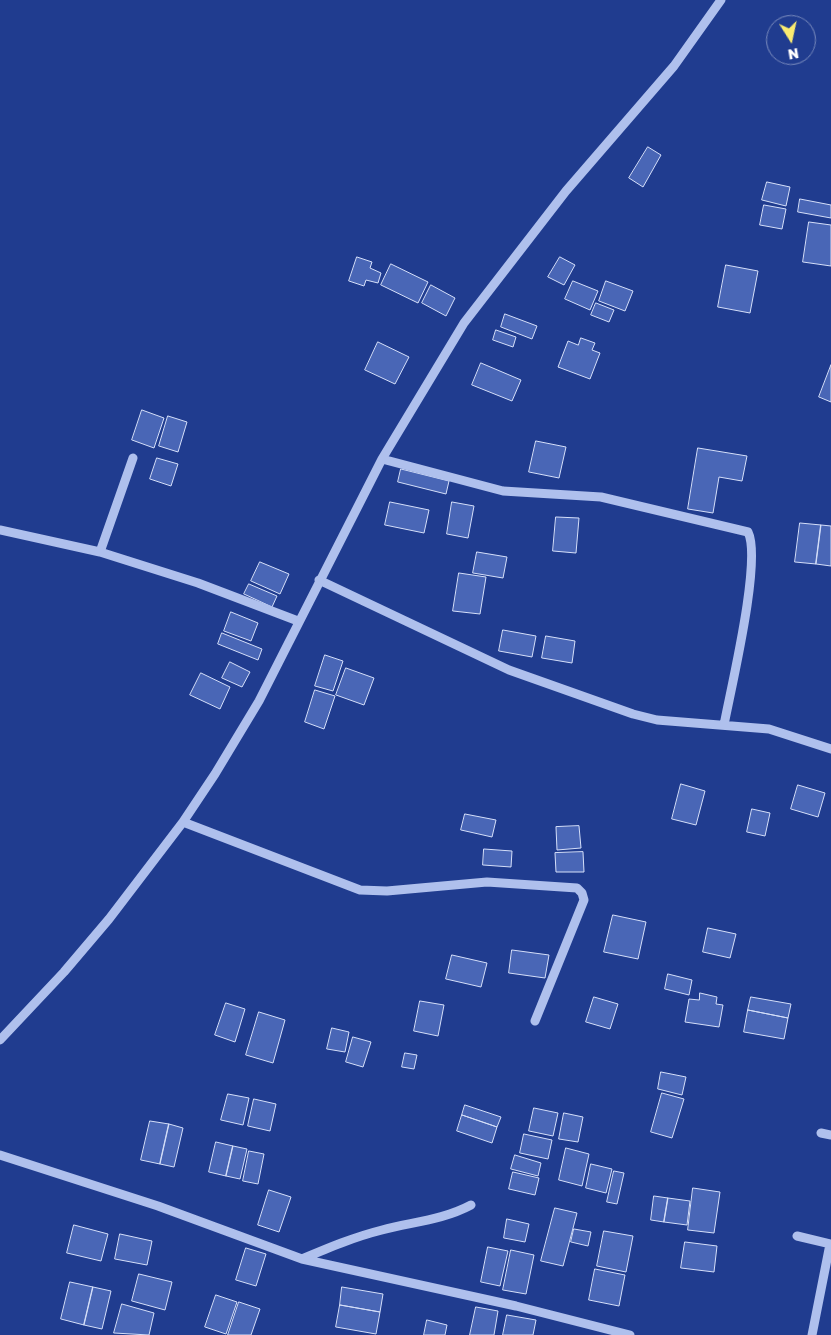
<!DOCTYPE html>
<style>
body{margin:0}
#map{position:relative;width:831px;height:1335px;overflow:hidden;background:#203c8f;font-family:"Golos Text",sans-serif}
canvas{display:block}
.north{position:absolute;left:766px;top:15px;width:50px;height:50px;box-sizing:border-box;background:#203c8f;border:1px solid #798abc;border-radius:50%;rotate:170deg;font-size:14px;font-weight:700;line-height:20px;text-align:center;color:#fff}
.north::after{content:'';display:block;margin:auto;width:18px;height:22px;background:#faeb70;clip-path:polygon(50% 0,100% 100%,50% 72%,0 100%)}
</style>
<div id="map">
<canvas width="831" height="1335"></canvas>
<div class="north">N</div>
</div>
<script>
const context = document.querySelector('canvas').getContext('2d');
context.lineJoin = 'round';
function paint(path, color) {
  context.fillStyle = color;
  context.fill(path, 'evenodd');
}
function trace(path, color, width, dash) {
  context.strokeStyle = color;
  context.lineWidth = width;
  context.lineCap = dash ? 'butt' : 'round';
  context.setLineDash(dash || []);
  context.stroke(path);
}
const building = new Path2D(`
 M648,147L661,155L643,187L629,178Z
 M767,182L790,187L786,206L762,200Z
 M800,199L831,205V218L798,212Z
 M764,205L786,209L782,229L760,225Z
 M809,222L831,225V266L803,262Z
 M357,257L372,262L370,268L381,273L378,283L366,280L364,286L349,281Z
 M560,257L575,265L564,285L548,277Z
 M391,264L428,282L418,303L381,285Z
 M726,265L758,271L750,313L718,307Z
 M573,281L598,291L590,310L565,299Z
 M606,281L633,291L625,311L599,301Z
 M431,285L455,298L446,316L422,303Z
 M596,303L614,310L609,322L591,315Z
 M505,314L537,326L532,339L501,327Z
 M496,330L516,337L513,347L493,340Z
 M581,338L595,343L592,350L600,353L590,379L558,367L568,341L578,345Z
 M378,342L409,357L395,384L365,370Z
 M481,363L521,380L512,401L472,385Z
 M831,365V402L819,397Z
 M142,410L164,418L154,448L132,440Z
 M168,416L187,422L178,452L159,446Z
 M536,441L566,447L559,478L529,472Z
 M698,448L747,456L742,481L719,477L713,513L688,509Z
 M157,458L178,464L171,486L150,479Z
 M401,469L449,481L446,494L398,482Z
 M390,502L429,510L424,533L385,525Z
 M452,502L474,506L468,538L447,534Z
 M556,517L579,518L576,553L553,551Z
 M800,523L821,525L816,564L795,562Z
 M821,525L831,526V566L816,564Z
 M477,552L507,557L503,578L473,573Z
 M260,562L289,574L280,594L251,581Z
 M459,573L486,577L480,614L453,611Z
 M249,584L277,596L272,607L244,594Z
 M231,612L258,623L251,641L224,631Z
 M503,630L536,636L532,657L499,651Z
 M222,633L262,649L258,660L218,644Z
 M546,636L575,641L572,663L542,658Z
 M325,655L343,661L333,691L315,686Z
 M230,662L250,672L242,687L222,678Z
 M346,668L374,678L364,705L336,695Z
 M201,673L230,687L220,709L190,695Z
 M315,690L335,696L324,729L305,722Z
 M681,784L705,791L696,825L672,819Z
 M798,785L825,793L818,817L791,809Z
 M752,809L770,813L765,836L747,832Z
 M465,814L496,820L492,837L461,830Z
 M579,826L581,848L557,850L556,827Z
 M484,849L512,851L511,867L483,865Z
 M583,852L584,872H556L555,853Z
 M613,915L646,922L638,959L604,952Z
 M708,928L736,934L730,958L703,952Z
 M512,950L549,955L545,978L509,973Z
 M452,955L487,963L481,987L446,979Z
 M668,974L692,980L689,995L665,989Z
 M700,993L717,997L716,1004L723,1005L719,1027L685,1022L689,999L699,1000Z
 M594,997L618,1004L610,1029L586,1022Z
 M751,997L791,1004L788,1018L748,1010Z
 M420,1001L444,1005L438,1036L414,1031Z
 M226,1003L245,1009L235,1042L215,1035Z
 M748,1010L788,1018L784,1039L744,1032Z
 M259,1012L285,1020L273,1063L246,1055Z
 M332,1028L349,1032L345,1052L327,1049Z
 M353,1037L371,1042L363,1067L346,1062Z
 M405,1053L417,1055L414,1069L402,1067Z
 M661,1072L686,1077L682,1095L658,1089Z
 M662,1093L684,1099L672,1138L651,1132Z
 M228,1094L249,1098L243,1125L221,1120Z
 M254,1099L276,1104L270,1131L248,1126Z
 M465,1105L501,1117L497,1127L462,1115Z
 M534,1108L558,1113L553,1136L529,1131Z
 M564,1113L583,1117L578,1142L559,1139Z
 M462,1115L497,1127L492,1143L457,1131Z
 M150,1121L169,1124L160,1164L141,1160Z
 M169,1124L183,1128L174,1167L160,1164Z
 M524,1134L552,1140L548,1159L520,1153Z
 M216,1142L233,1146L226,1176L209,1172Z
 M233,1146L247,1149L240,1179L226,1176Z
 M566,1148L589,1154L582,1186L559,1180Z
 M249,1151L264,1154L258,1184L243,1181Z
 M515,1155L541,1163L538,1176L511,1169Z
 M591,1164L612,1169L606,1193L586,1188Z
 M614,1171L624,1173L617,1204L607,1202Z
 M513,1172L539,1178L535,1195L509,1189Z
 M693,1188L720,1192L714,1233L688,1230Z
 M269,1190L291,1197L279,1232L258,1225Z
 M654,1196L668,1198L664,1222L651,1220Z
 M668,1198L690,1201L687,1225L664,1222Z
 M555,1208L577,1213L563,1266L541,1261Z
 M507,1219L529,1224L525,1242L504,1238Z
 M74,1225L108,1234L101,1261L67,1253Z
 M574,1229L591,1232L588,1246L571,1242Z
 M604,1231L633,1236L626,1272L597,1266Z
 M120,1234L152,1241L147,1265L115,1259Z
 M685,1242L717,1246L714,1272L681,1268Z
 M488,1247L508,1251L500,1286L481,1282Z
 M246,1248L266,1254L256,1286L236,1280Z
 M511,1250L534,1255L526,1294L503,1290Z
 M595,1269L625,1275L619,1306L589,1300Z
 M139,1274L172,1282L165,1310L132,1301Z
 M70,1282L93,1287L84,1325L61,1319Z
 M93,1287L111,1291L102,1329L84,1325Z
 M342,1287L383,1294L380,1312L340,1305Z
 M216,1295L237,1302L226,1334L205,1327Z
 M239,1302L260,1309L251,1335H228Z
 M122,1304L154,1313L149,1335L114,1333Z
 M340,1305L380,1312L376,1334L336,1327Z
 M476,1307L498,1311L494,1335H470Z
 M507,1315L536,1320L533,1335H503Z
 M427,1320L447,1325L445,1335H424Z`);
const minor = new Path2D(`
 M382,459L503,491L601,497L748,532C762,560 731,688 724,725
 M0,530L100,552L198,583L298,621
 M100,552L133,458
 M319,580L509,670L633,714L657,720L769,729L831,749
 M183,822L360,890L387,891L487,882L577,888L582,893L584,900L535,1021
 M0,1040L64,972L109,919L183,822L215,774L259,701L382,459L464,323L566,191L674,66L721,0
 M821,1133L831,1135
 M0,1155L158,1206L302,1259L516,1306L630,1335
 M797,1236L831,1244
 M302,1259C328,1248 354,1237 382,1230C412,1222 443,1220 471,1205
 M812,1335L830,1244`);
paint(building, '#4966b6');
trace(building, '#d5dff9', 1);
trace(minor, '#afc0ed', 9);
</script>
